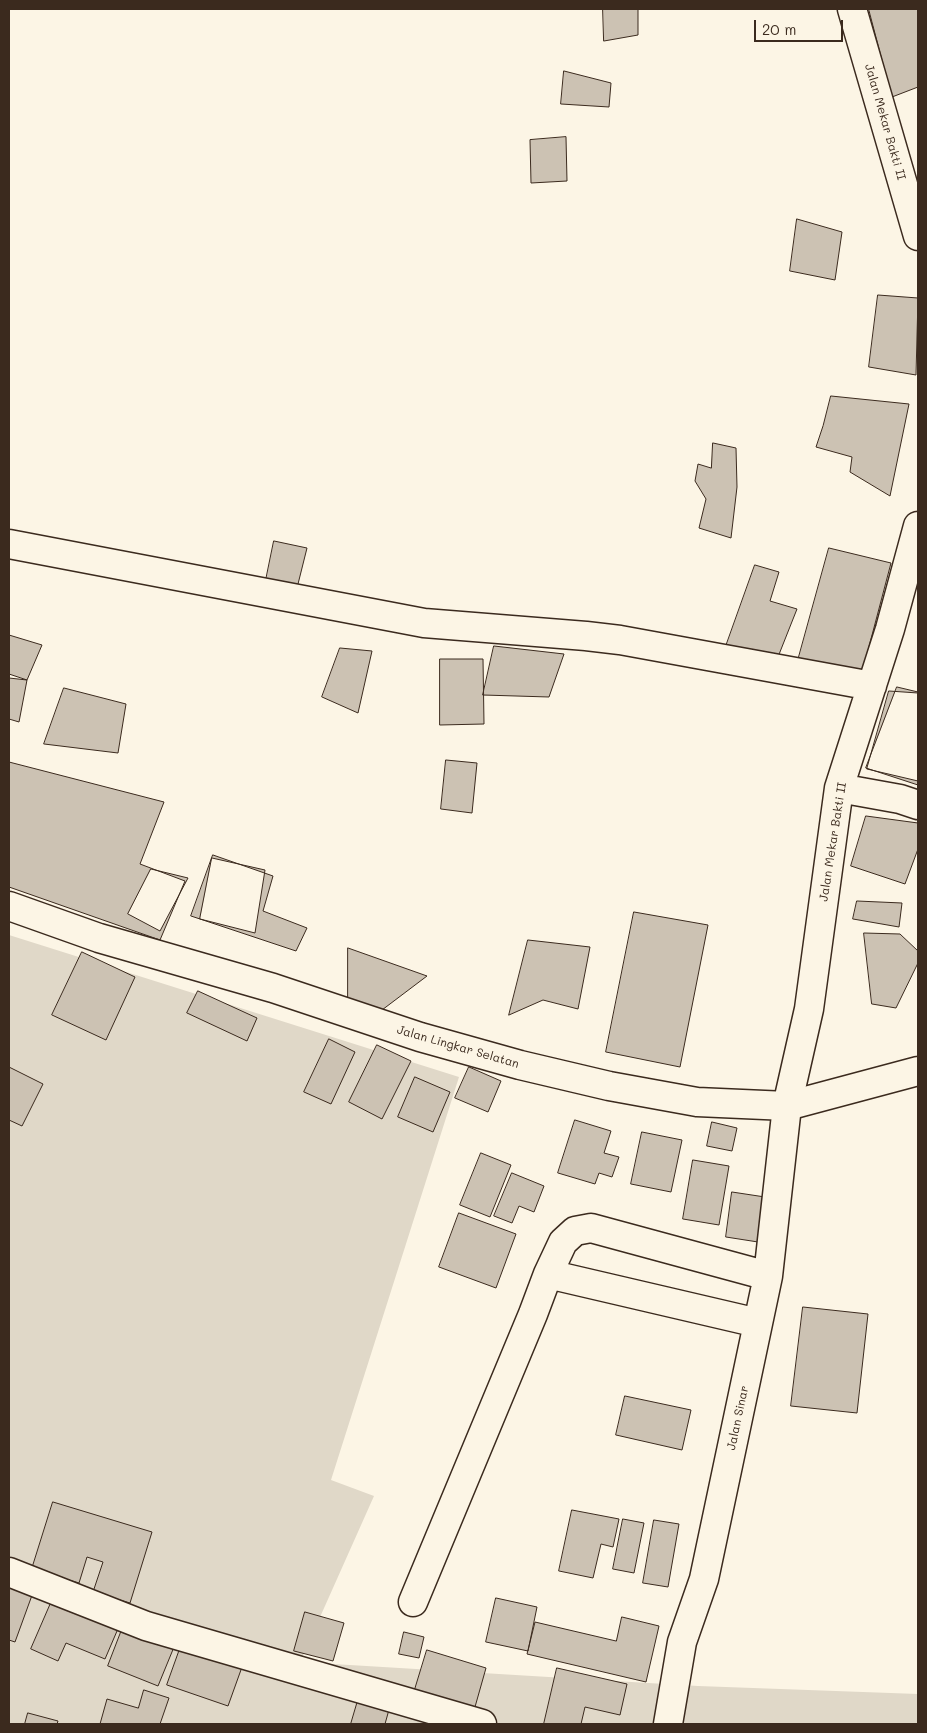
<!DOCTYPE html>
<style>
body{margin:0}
#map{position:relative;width:927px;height:1733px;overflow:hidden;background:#fcf5e5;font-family:Mali,sans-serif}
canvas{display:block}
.frame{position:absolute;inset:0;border:10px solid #3b2a1e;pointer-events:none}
.scale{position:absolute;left:754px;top:20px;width:89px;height:22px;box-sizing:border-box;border:2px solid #3b2a1e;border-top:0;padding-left:6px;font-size:15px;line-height:18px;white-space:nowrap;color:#3b2a1e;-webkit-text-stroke:4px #fcf5e5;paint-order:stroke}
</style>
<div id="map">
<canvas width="927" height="1733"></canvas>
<div class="frame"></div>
<div class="scale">20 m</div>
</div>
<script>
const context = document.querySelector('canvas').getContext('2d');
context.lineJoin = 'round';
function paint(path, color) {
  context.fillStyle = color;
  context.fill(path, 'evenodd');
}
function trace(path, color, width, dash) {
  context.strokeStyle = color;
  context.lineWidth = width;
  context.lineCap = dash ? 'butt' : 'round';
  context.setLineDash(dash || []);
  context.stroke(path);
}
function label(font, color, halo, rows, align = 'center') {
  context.font = font + ' Mali,sans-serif';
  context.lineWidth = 4.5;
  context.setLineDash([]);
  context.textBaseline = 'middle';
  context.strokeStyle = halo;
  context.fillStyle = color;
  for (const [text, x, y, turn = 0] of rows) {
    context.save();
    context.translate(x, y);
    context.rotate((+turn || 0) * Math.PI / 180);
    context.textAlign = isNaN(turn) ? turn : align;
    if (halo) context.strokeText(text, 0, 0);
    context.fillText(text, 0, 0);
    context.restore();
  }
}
const green = new Path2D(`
 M9,935L459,1077L331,1480L374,1496L300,1662L698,1686L918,1694V1724H9Z`);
const building = new Path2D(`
 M603,9H638V35L604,41Z
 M869,9H918V87L892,97Z
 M564,71L611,83L609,107L561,104Z
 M566,137L567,181L531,183L530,140Z
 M797,219L842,232L835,280L790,271Z
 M878,295L918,298L916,375L869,367Z
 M831,396L909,404L890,496L850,472L852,457L816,447L823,426Z
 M713,443L736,448L737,487L731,538L699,528L706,499L695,481L698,464L711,468Z
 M274,541L307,548L297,588L266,580Z
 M829,548L891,563L861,677L797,664Z
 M755,565L779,572L770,601L797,609L776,662L725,649Z
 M9,635L42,645L27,680L9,674Z
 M494,646L564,654L549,697L483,695Z
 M340,648L372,651L358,713L322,697Z
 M440,659H483L484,724L440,725Z
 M9,678L27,680L19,722L9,719Z
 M897,687L918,692V785L866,768Z
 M64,688L126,704L118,753L44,744Z
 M889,691L918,693V781L867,769Z
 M446,760L477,763L472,813L441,809Z
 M9,762L164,802L140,864L185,881L160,940L9,887Z
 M866,816L918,823V849L905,884L851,866Z
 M213,855L273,876L263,911L307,928L296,951L191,916Z
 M212,858L265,870L255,933L200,919Z
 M151,869L188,878L160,931L128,914Z
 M857,901L902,903L899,927L853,919Z
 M634,912L708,925L680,1067L606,1052Z
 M864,933L900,934L918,951V963L896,1008L872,1004Z
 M528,940L590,947L578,1009L543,1000L509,1015Z
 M348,948L427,976L382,1010L348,1000Z
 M82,952L135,977L106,1040L52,1015Z
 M198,991L257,1018L247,1041L187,1013Z
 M329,1039L355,1052L331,1104L304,1092Z
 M377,1045L411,1061L382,1119L349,1102Z
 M9,1067L43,1084L22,1126L9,1120Z
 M469,1067L501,1081L488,1112L455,1098Z
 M415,1077L450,1092L433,1132L398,1117Z
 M575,1120L611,1131L604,1153L619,1157L612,1177L599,1173L595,1184L558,1173Z
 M712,1122L737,1128L732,1151L707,1146Z
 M642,1132L682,1140L671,1192L631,1184Z
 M481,1153L511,1165L490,1217L460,1205Z
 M693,1160L729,1166L719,1225L683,1219Z
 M512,1173L544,1186L534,1212L519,1206L512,1223L494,1216Z
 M732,1192L765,1197L758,1242L726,1237Z
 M459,1213L516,1234L496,1288L439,1267Z
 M803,1307L868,1314L857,1413L791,1406Z
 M625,1396L691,1410L682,1450L616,1435Z
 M53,1502L152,1532L130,1603L93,1592L103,1562L87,1557L79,1583L32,1569Z
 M572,1510L619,1519L613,1547L601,1544L593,1578L559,1571Z
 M623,1519L644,1523L634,1573L613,1569Z
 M654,1520L679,1524L668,1587L643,1583Z
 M9,1577L35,1587L15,1642L9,1640Z
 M54,1596L120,1624L105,1659L66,1643L58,1661L31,1649Z
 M496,1598L537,1607L528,1651L486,1642Z
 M305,1612L344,1623L333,1661L294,1651Z
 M622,1617L659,1626L646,1682L527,1654L535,1622L616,1641Z
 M123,1627L174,1647L158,1686L108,1666Z
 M404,1632L424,1637L419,1658L399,1654Z
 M181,1646L242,1667L228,1706L167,1685Z
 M427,1650L486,1668L473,1714L413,1696Z
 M557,1668L627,1684L620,1715L585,1707L581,1724H544Z
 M144,1690L169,1698L160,1724H100L107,1699L138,1708Z
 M359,1697L390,1706L385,1724H351Z
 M28,1713L58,1721L57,1724H25Z`);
const minor = new Path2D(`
 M852,9L918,236
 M9,544L424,623L586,636L620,640L872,686
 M839,788L900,799L918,805
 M548,1274L563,1242L575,1231L591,1228L768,1276
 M9,1572L146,1626L482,1724
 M413,1602L533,1314L548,1274L758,1323
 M668,1724L682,1642L704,1579L768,1276L787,1106L809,1009L839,788L890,629L918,526`);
const tertiary = new Path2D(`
 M9,906L99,938L273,988L420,1037L520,1065L609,1086L697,1102L787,1106L918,1071`);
const streetNames = [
 ["Jalan Mekar Bakti II",885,122,74],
 ["Jalan Mekar Bakti II",833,842,-81],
 ["Jalan Lingkar Selatan",458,1047,16],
 ["Jalan Sinar",738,1418,-78]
];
paint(green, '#e0d8c8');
paint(building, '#ccc2b3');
trace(building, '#3b2a1e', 1);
trace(minor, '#3b2a1e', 31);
trace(tertiary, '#3b2a1e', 31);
trace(minor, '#fcf5e5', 28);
trace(tertiary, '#fcf5e5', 28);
label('12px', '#3b2a1e', '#fcf5e5', streetNames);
</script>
